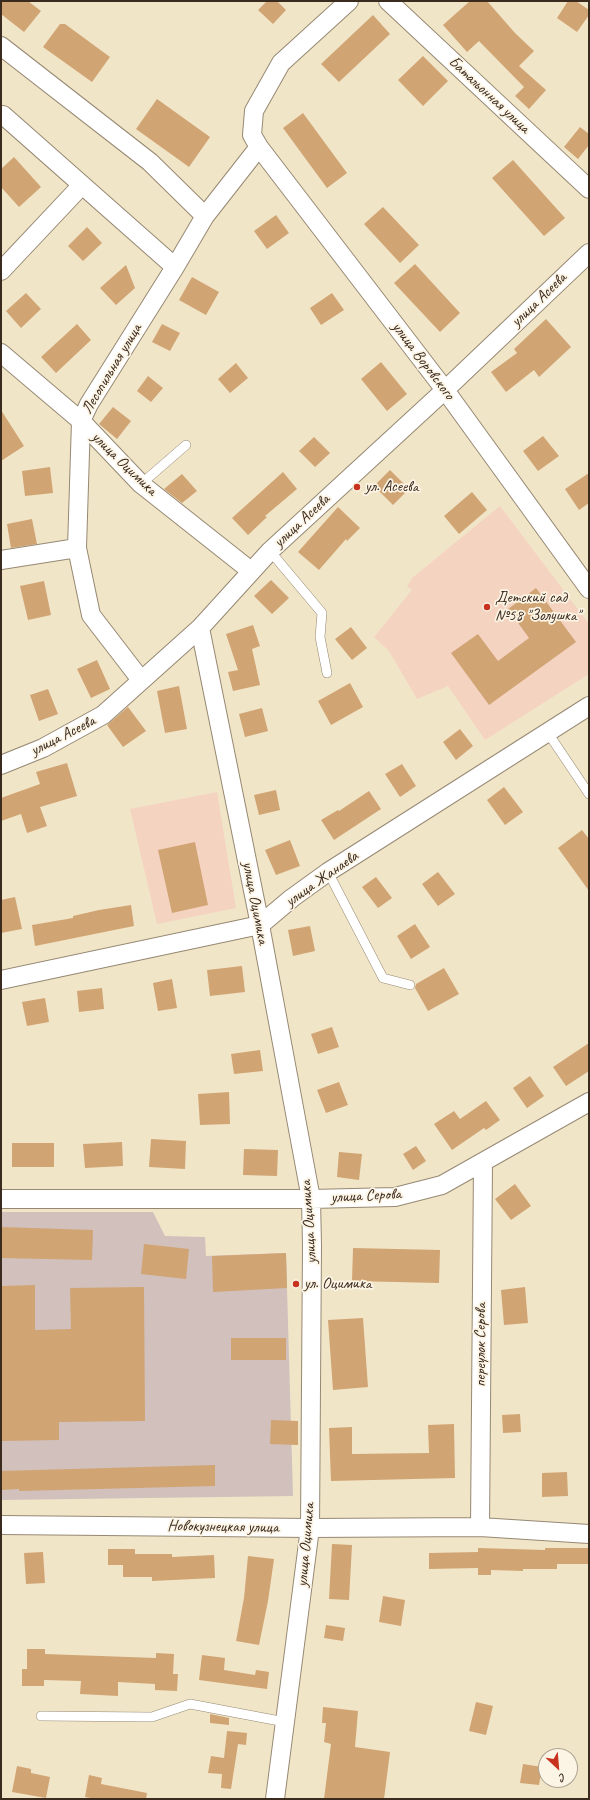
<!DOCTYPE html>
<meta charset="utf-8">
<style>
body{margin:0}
#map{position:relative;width:590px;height:1800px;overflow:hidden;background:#f1e5c8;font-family:Caveat,sans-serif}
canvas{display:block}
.frame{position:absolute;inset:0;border:2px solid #3b2a1e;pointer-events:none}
.north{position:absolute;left:538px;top:1748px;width:40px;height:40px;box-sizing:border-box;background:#fcf5e5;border:1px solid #afa495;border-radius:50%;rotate:154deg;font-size:11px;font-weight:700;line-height:16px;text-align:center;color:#3b2a1e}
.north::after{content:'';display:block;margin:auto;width:14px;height:18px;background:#c8321e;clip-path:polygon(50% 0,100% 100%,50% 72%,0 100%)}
</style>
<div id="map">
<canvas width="590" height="1800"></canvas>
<div class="frame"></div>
<div class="north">С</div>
</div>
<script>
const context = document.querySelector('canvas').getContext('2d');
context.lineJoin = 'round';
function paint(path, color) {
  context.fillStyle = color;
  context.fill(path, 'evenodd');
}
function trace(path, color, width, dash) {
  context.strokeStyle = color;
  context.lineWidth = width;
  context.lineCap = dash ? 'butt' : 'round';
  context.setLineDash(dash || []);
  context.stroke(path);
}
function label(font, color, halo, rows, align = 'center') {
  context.font = font + ' Caveat,sans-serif';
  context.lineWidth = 3.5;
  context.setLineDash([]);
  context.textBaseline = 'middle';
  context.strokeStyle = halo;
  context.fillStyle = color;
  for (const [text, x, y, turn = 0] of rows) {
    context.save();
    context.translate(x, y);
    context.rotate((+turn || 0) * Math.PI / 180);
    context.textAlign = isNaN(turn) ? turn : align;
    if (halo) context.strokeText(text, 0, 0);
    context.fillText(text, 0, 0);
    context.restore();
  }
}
const built = new Path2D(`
 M500,506L589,624V674L485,740L448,686L417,699L389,651L374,637L412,590L407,586L412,578Z
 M217,792L236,908L157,924L130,809Z`);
const industrial = new Path2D(`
 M1,1212H153L165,1236L205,1237L206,1256L286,1253L293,1496L1,1500Z`);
const building = new Path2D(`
 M1,1H28L41,11L24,32L1,14Z
 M267,1H277L286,10L273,24L258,10Z
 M470,1H487L515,33L534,51L519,66L546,90L529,109L515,96L524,87L479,41L467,52L443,25Z
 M568,1H576L589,10V15L577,32L557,18Z
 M373,15L390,34L339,82L321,64Z
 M60,24H65L110,57L92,82L43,47Z
 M423,56L448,81L423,106L398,80Z
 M157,99L210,137L189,167L136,129Z
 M303,113L347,173L327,188L283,128Z
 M580,127L589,134V145L578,159L564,147Z
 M14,157L41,187L19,207L1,187V169Z
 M513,160L565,218L544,236L492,178Z
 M383,207L419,245L400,263L364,224Z
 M276,215L289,233L267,249L254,231Z
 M87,227L102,243L83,261L68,246Z
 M415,264L460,313L440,332L394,283Z
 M126,265L135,288L116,305L100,288Z
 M192,277L219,292L206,315L179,300Z
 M26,293L41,309L21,328L6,311Z
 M332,293L344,310L321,325L310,308Z
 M546,319L571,347L539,377L534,370L506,392L491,372L517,353L514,349Z
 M77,324L91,340L56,373L41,357Z
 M162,324L180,333L170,351L152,342Z
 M381,362L407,394L387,411L361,379Z
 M236,363L248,378L230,393L218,379Z
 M148,376L163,388L151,402L137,391Z
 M113,407L131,421L117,439L99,424Z
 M1,410L24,446L1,461Z
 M543,436L559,456L538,471L523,451Z
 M314,437L330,453L315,467L299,451Z
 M50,467L53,493L25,496L22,471Z
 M390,470L409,489L393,505L374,486Z
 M283,472L297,489L265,516L267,517L248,535L232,518Z
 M589,473V503L579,510L565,489Z
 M182,474L197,491L182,503L164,489Z
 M472,492L487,510L459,534L444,516Z
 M338,507L360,528L347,541L346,539L319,570L298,552Z
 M32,519L37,544L11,548L7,524Z
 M271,580L289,598L272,614L254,596Z
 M44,581L51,615L28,620L20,586Z
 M536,588L576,642L489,705L451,653L478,634L498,661L529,638L508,609Z
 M253,625L260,646L252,649L260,685L233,691L228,672L238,670L226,634Z
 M351,627L367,648L352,660L335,639Z
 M97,660L110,689L91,698L77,669Z
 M350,683L363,707L331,725L318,701Z
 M179,686L187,729L165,733L157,691Z
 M48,689L58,714L39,721L30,695Z
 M128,707L146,731L123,747L107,725Z
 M262,708L268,731L245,737L239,714Z
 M460,729L473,746L456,760L443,742Z
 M67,763L77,796L40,807L47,826L27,833L21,814L1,821V798L40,784L36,772Z
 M402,764L416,786L400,797L385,774Z
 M504,787L523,812L505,825L487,800Z
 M276,790L280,810L259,815L254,795Z
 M369,791L381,809L334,840L321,820L338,810L339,811Z
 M582,830L589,839V891L558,848Z
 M290,840L300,866L276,875L265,850Z
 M195,842L208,905L172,913L158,850Z
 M438,872L455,894L438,906L422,884Z
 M376,877L392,898L378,908L362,887Z
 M15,897L22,929L1,933V900Z
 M131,905L134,926L35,946L32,925L73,918V916L99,910Z
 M415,924L430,947L411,959L397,936Z
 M310,926L315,951L293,956L288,930Z
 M242,966L245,992L210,996L207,970Z
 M444,968L459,994L428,1011L415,988L416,984Z
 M172,979L177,1008L158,1011L153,983Z
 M102,988L104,1009L79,1012L77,991Z
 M45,998L49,1022L27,1026L22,1002Z
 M332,1027L339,1047L318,1054L311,1034Z
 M589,1043V1071L566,1086L553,1067Z
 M260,1050L263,1071L234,1074L231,1054Z
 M530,1076L544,1096L527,1108L513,1088Z
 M339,1082L348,1105L326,1113L317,1090Z
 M229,1092L230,1124L200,1125L198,1094Z
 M486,1101L500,1120L486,1130L484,1128L452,1150L434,1124L454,1111L460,1119Z
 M151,1139L186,1141L185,1169L149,1167Z
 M122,1142L123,1166L85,1168L83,1144Z
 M12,1143H54V1167H12Z
 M416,1146L426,1161L413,1170L403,1154Z
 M244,1149L278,1150L277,1176L243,1175Z
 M339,1152L362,1154L359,1180L337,1177Z
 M515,1184L531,1206L511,1220L495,1199Z
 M1,1227L93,1230L92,1260L1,1258Z
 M144,1244L189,1249L186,1279L141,1274Z
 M353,1248L440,1250L439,1283L352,1281Z
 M286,1253L287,1288L213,1292L212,1256Z
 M35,1285V1330L71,1329L70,1288L144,1287L145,1421L59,1422V1440L1,1441V1286Z
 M525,1287L528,1323L504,1325L501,1290Z
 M363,1318L368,1387L333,1390L328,1320Z
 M231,1338H286V1360H231Z
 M520,1414L521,1432L503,1433L502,1415Z
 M271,1420L298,1421V1445L270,1444Z
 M454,1424L455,1478L331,1481L329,1428L352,1427V1454L429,1453L428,1425Z
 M215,1465V1486L19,1491V1489L1,1490V1471Z
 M567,1472L568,1496L542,1497V1473Z
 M332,1544L352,1545L349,1600L329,1599Z
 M478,1548L545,1550V1548H589V1564H557V1569H523V1571L491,1570V1575H478V1568L429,1569V1553L478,1552Z
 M108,1549H135V1554H172V1557L214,1555L215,1578L152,1581V1577H123V1565H108Z
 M43,1552L45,1583L26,1584L24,1553Z
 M248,1556L274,1559L268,1601L259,1645L236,1641L244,1598Z
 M383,1596L405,1600L401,1626L379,1622Z
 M326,1625L345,1628L343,1641L324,1638Z
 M27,1649H45V1654L156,1658V1653L174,1654L173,1674H178L177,1691L155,1690V1684L118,1682V1696L80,1694L81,1681L44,1680V1686H22V1669H27Z
 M202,1655L225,1658L224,1670L255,1675L256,1670L269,1672L267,1689L199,1680Z
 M476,1702L493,1706L486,1735L469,1731Z
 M323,1707L358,1711L355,1747L390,1752L384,1799H324L331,1744L324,1742L326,1723H322Z
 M210,1714L229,1718V1725L210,1723Z
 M227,1731L247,1733L246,1745L238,1744L231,1789L221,1788L222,1774L208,1773L211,1756L224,1758Z
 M523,1764L542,1767L539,1785L520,1783Z
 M17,1766L31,1769V1773L50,1777L46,1798L12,1792Z
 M89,1775L102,1778L101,1784L147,1793L146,1799H96L85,1797Z`);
const lane = new Path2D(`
 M141,484L186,445
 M270,551L322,613L320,637L327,673
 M548,733L589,794
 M328,872L383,978L410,985
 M41,1716L152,1717L190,1704L285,1722`);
const street = new Path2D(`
 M349,1L281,63L254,111L252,135L259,147L445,390L589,589
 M388,1L589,189
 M1,46L150,162L205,216
 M3,115L175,267
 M1,271L82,185
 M1,353L81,421L141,484L251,571
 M1,560L77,548
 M200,628L260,925L311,1199L312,1245L310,1528L275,1799
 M141,680L91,615L77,548L81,421L89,404L175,267L205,216L259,147
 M1,765L43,748L103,715L200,628L270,551L445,390L589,253
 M1,980L260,925L292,898L328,872L589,706
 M1,1199H311L395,1197L442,1185L589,1102
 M1,1525L310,1528L480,1527L589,1534
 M480,1527L483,1163`);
const markers = [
 [357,487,4,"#c8321e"],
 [487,607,4,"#c8321e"],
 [296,1284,4,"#c8321e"]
];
const streetNames = [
 ["Батальонная улица",489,95,43],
 ["улица Асеева",539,300,-44],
 ["улица Воровского",423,361,53],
 ["Лесопильная улица",112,369,-59],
 ["улица Оцимика",124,464,44],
 ["улица Асеева",302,521,-43],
 ["улица Асеева",63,736,-27],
 ["улица Жанаева",322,879,-35],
 ["улица Оцимика",255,903,79],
 ["улица Серова",366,1196,-3],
 ["улица Оцимика",309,1222,-94],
 ["переулок Серова",481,1345,-90],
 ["Новокузнецкая улица",223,1527,1],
 ["улица Оцимика",306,1545,-85]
];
const poiNames = [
 ["ул. Асеева",365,487],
 ["Детский сад",495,598],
 ["№58 \"Золушка\"",495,616],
 ["ул. Оцимика",304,1284]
];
paint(built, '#f5d3c1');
paint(industrial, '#d1c0bc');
paint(building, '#d1a473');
trace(lane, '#968873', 10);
trace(street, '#968873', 20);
trace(lane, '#fff', 9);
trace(street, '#fff', 18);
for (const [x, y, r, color] of markers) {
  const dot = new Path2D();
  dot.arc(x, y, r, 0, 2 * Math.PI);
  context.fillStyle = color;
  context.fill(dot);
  trace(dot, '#fcf5e5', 1.5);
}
label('16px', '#3b2a1e', '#fcf5e5', streetNames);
label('16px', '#3b2a1e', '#fcf5e5', poiNames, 'left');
</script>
